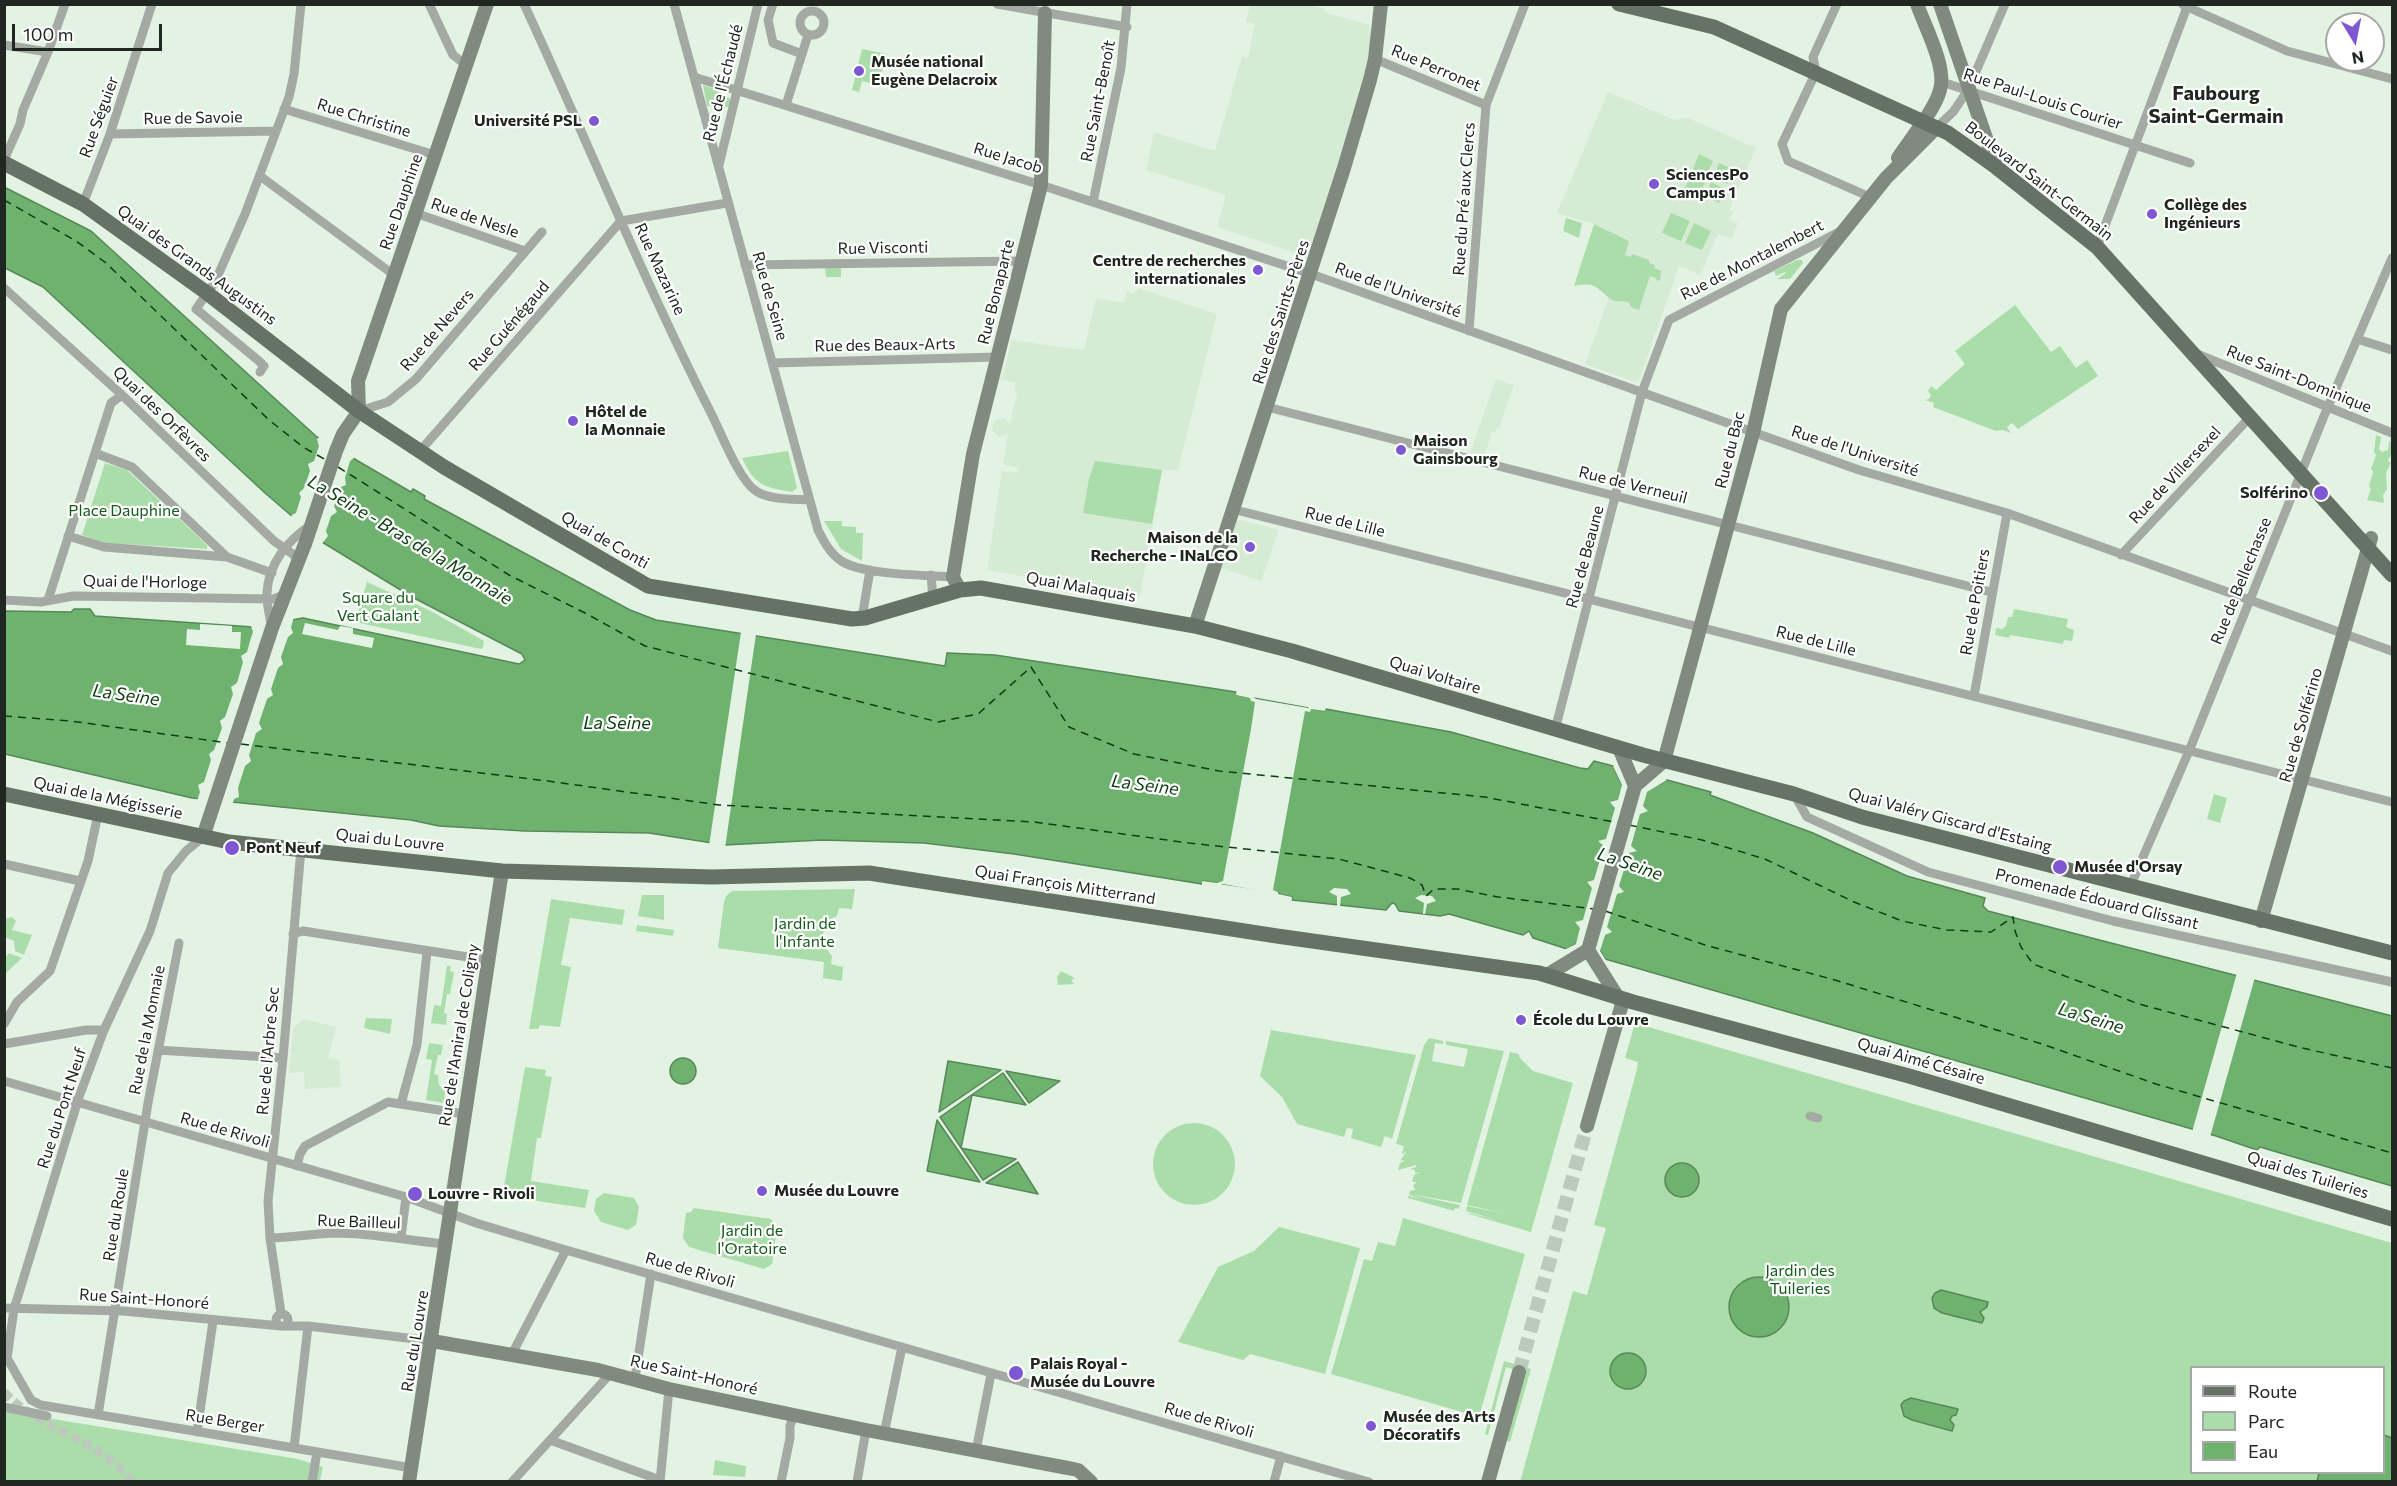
<!DOCTYPE html>
<meta charset="utf-8">
<style>
body{margin:0}
#map{position:relative;width:2397px;height:1486px;overflow:hidden;background:#e3f3e3;font-family:Commissioner,sans-serif}
canvas{display:block}
.frame{position:absolute;inset:0;border:6px solid #202620;pointer-events:none}
.legend{position:absolute;left:2190px;top:1366px;width:195px;height:108px;box-sizing:border-box;background:#fff;border:2px solid #a6a8a6;margin:0;padding:8px 10px;list-style:none;font-size:18px;color:#202620}
.legend li{display:flex;align-items:center;gap:12px;height:30px}
.legend b{width:30px;border:2px solid #a6a8a6}
.north{position:absolute;left:2325px;top:12px;width:60px;height:60px;box-sizing:border-box;background:#fff;border:2px solid #a6a8a6;border-radius:50%;rotate:170deg;font-size:16px;font-weight:700;line-height:24px;text-align:center;color:#202620}
.north::after{content:'';display:block;margin:auto;width:21px;height:27px;background:#7e58d2;clip-path:polygon(50% 0,100% 100%,50% 72%,0 100%)}
.scale{position:absolute;left:12px;top:24px;width:150px;height:27px;box-sizing:border-box;border:3px solid #202620;border-top:0;padding-left:8px;font-size:18px;line-height:21px;white-space:nowrap;color:#202620;-webkit-text-stroke:4px #fff;paint-order:stroke}
</style>
<div id="map">
<canvas width="2397" height="1486"></canvas>
<div class="frame"></div>
<ul class="legend">
<li><b style="height:8px;background:#667266"></b>Route</li>
<li><b style="height:16px;background:#abddaa"></b>Parc</li>
<li><b style="height:16px;background:#6fb26f"></b>Eau</li>
</ul>
<div class="north">N</div>
<div class="scale">100 m</div>
</div>
<script>
const context = document.querySelector('canvas').getContext('2d');
context.lineJoin = 'round';
function paint(path, color) {
  context.fillStyle = color;
  context.fill(path, 'evenodd');
}
function trace(path, color, width, dash) {
  context.strokeStyle = color;
  context.lineWidth = width;
  context.lineCap = dash ? 'butt' : 'round';
  context.setLineDash(dash || []);
  context.stroke(path);
}
function label(font, color, halo, rows, align = 'center') {
  context.font = font + ' Commissioner,sans-serif';
  context.lineWidth = 4.5;
  context.setLineDash([]);
  context.textBaseline = 'middle';
  context.strokeStyle = halo;
  context.fillStyle = color;
  for (const [text, x, y, turn = 0] of rows) {
    context.save();
    context.translate(x, y);
    context.rotate((+turn || 0) * Math.PI / 180);
    context.textAlign = isNaN(turn) ? turn : align;
    if (halo) context.strokeText(text, 0, 0);
    context.fillText(text, 0, 0);
    context.restore();
  }
}
const built = new Path2D(`
 M1250,5H1308L1324,8L1327,13L1370,25L1371,37L1366,71L1348,136L1306,260L1290,251L1217,227L1226,195L1146,170L1154,132L1215,151L1242,57L1248,58L1255,24L1246,22Z
 M1608,92L1675,120L1688,118L1756,148L1729,210L1733,212L1729,220L1738,223L1731,239L1718,234L1700,275L1679,266L1639,380L1635,382L1585,364L1629,241L1594,224L1557,213Z
 M1139,288L1217,314L1178,470H1162L1140,597L987,570L1002,471L1018,473L1019,468L1003,464L1008,434L999,437L992,430L994,421L1003,418L1010,424L1017,393L1015,392L1016,383L998,379L1003,376L1011,344L1010,340L1084,350L1096,298L1124,303L1127,291L1133,294Z
 M1496,379L1514,385L1499,428H1496L1495,433L1492,432L1484,457L1470,453Z
 M1237,519L1279,530L1261,581L1221,568Z
 M304,1019L336,1027L328,1058L339,1060L341,1087L305,1089L304,1072L289,1073L293,1028Z`);
const green = new Path2D(`
 M862,49L887,54L878,85L862,81L859,92L852,90Z
 M703,85L718,90L720,95L731,99L730,107L707,106Z
 M1699,154L1713,161L1707,175L1693,169Z
 M1719,163L1733,169L1727,184L1713,178Z
 M1691,174L1706,180L1700,194L1685,188Z
 M1711,182L1725,189L1719,203L1705,197Z
 M1671,213L1690,221L1681,241L1662,233Z
 M1566,218L1582,223L1579,238L1563,231Z
 M1694,223L1711,231L1702,250L1685,243Z
 M1594,224L1629,241L1625,255L1631,257L1632,254L1649,260V263L1655,265L1654,268L1661,271L1660,280L1657,281L1656,278L1650,276L1639,310L1631,307L1629,302C1622,300 1616,303 1611,299C1596,289 1598,281 1574,286Z
 M1797,260H1802L1803,263L1790,279H1777L1786,273L1785,272L1776,276L1774,271Z
 M825,267H841V277H826Z
 M2015,305L2051,352L2060,346L2076,368L2087,360L2098,376L2018,429L2012,423L2007,427L2011,433L2003,430L1996,431L1933,407L1934,403L1925,400L1929,399L1931,395L1928,391L1931,386L1936,390L1965,364L1955,351Z
 M2376,435L2381,437L2379,449L2382,452L2388,450L2389,441L2392,442V454L2388,460L2391,463L2386,473L2387,489L2383,495L2384,503L2367,500L2371,489L2369,486L2373,472L2371,469L2376,455L2374,452Z
 M788,451L797,488L792,492C764,487 755,486 742,458Z
 M1095,461L1162,470L1152,524L1083,513L1089,479Z
 M105,463L127,470L207,545V549L105,543L82,535Z
 M824,521H842V526L856,527V533H863L862,561L841,549Z
 M367,582L429,610L484,641L483,647L481,649L355,622Z
 M2014,609L2068,619L2066,627L2074,630L2072,641L2064,640L2063,644L2010,635L2009,638L1995,635L1996,628L2002,629L2006,626L2008,617H2012Z
 M2214,794L2227,798L2220,823L2207,819Z
 M855,889L852,909L839,908L837,916C824,920 821,936 825,947L832,956L831,964L843,967L842,981L823,978L824,962L718,948L724,902L726,896L732,891Z
 M642,895H664V920L638,916Z
 M551,899L625,910L622,925L570,918L561,965L571,967L560,1027L540,1025L538,1029H529Z
 M12,917L16,921L12,930L32,935L24,955L15,951L14,941L5,937V919Z
 M637,925L674,930L673,936L636,931Z
 M9,953L22,958L5,974V958Z
 M447,966H451L450,971L454,972L450,994H447L444,1013L447,1014L446,1025L431,1023L434,1005L441,1006Z
 M1061,971L1075,978L1071,980L1074,984L1058,985L1057,977Z
 M366,1018L392,1019L390,1034L364,1028Z
 M1635,1023L2392,1243V1481L1520,1482L1573,1291L1587,1295L1606,1228L1594,1225L1636,1073L1638,1062L1625,1058ZM2192,1368H2384V1472H2192Z
 M1271,1030L1416,1055L1392,1139L1385,1136L1381,1147L1351,1138L1353,1129L1347,1128L1344,1137L1297,1124L1282,1097L1260,1076Z
 M1429,1038L1443,1041V1044L1435,1043L1432,1061L1464,1067L1468,1049L1446,1045V1041L1504,1051L1461,1203L1410,1194L1460,1205L1459,1209L1455,1208L1454,1211L1408,1198V1196L1421,1199L1409,1195L1410,1191L1415,1190L1413,1185L1417,1182H1412L1414,1175L1420,1172L1415,1173V1170L1410,1169L1416,1167V1165L1398,1170L1400,1163L1404,1161V1160L1400,1161L1406,1152L1402,1154L1404,1146L1396,1144L1424,1045Z
 M429,1043L443,1045L441,1055H438L434,1074L438,1075L439,1085L445,1092L444,1103L426,1100L432,1060L426,1059Z
 M1510,1052L1519,1054V1057L1533,1071L1573,1083L1531,1232L1469,1214V1213L1497,1220L1466,1211L1467,1206L1507,1214L1467,1205Z
 M525,1067L546,1070L545,1076L552,1077L541,1138H537L531,1181L589,1190L585,1208L510,1197L511,1193L503,1192Z
 M1153 1164a41 41 0 1 1 82 0a41 41 0 1 1-82 0Z
 M604,1193L634,1198L639,1207L636,1225L628,1230L601,1222L594,1211L596,1199Z
 M694,1208L771,1219L777,1228L772,1264L764,1269L689,1247L683,1238L686,1213L691,1212Z
 M1403,1218L1525,1254L1479,1417L1331,1374L1364,1259L1372,1261L1378,1242L1395,1246Z
 M1279,1227L1360,1248L1325,1374L1250,1354L1243,1360L1178,1342L1218,1267L1254,1251Z
 M1504,1361L1531,1369L1510,1442L1506,1440L1526,1373L1506,1367L1488,1435L1485,1434Z
 M4,1411L298,1459L323,1467L320,1481H5Z
 M715,1460L746,1466L745,1477L713,1475Z`);
const water = new Path2D(`
 M4,187L91,231L317,437L411,492L413,489L425,496L424,499L630,610L656,620L945,666L947,653L995,655L1236,692L1237,695L1325,711L1326,709L1451,732L1580,768L1588,769L1594,761L1613,766L1622,785L1647,791L1667,780L1711,792L1710,795L1813,833L1907,876L1985,898L1983,906L1988,911L2392,1016V1186L2260,1147L2257,1150L2216,1136L1626,965L1605,959L1600,951L1576,944L1567,949L1533,938L1529,931L1523,935L1449,914L1440,916L1399,911L1395,904L1392,903L1386,910L1292,900V897L1278,894V892L1203,881L1202,884L1014,854L924,843L822,840L725,845L649,833L525,831L439,826L411,820L192,798L5,754V611L71,612L74,609H90L95,616L253,627L303,618L519,664L525,660L522,654L412,597L322,542L265,493L43,287L5,268Z
 M670 1071a13 13 0 1 1 26 0a13 13 0 1 1-26 0Z
 M948,1061L1001,1070L939,1112Z
 M1006,1071L1060,1081L1029,1103Z
 M1003,1073L1026,1105L972,1095L961,1148L1016,1159L983,1180L940,1117Z
 M937,1120L980,1182L927,1171Z
 M1018,1162L1038,1194L986,1183Z
 M1665 1180a17 17 0 1 1 34 0a17 17 0 1 1-34 0Z
 M1729 1307a30 30 0 1 1 60 0a30 30 0 1 1-60 0Z
 M1941,1290L1988,1302L1987,1307L1980,1312L1984,1318L1982,1323L1942,1313L1934,1308L1932,1298L1935,1293Z
 M1610 1371a18 18 0 1 1 36 0a18 18 0 1 1-36 0Z
 M1911,1398L1958,1409L1956,1415L1952,1416L1950,1420L1954,1425L1952,1431L1912,1420L1904,1416L1901,1405L1904,1401Z
 M2384,1435L2392,1438V1481H2317L2319,1473L2384,1472Z`);
const pier = new Path2D(`
 M321,436L355,457L350,461L345,478L346,485L341,487L334,506L337,512L331,516L326,531L328,536L321,545L290,519L292,515L296,513L301,497L299,493L304,488L310,471L308,464L314,461L319,446L317,439Z
 M294,617L291,627L293,633L288,637L281,657L283,664L278,668L271,689L273,695L267,699L259,723L262,729L256,733L249,755L251,761L245,766L238,788L239,797L234,799L232,806L197,801L200,792L198,785L204,782L211,760L209,754L214,750L222,728L220,721L225,717L233,694L231,687L237,683L243,662L241,656L247,652L250,641L253,632L251,626Z
 M305,623L338,630L340,626L353,628V634L374,638L372,648L302,634Z
 M200,624L232,626V632H241L240,649L186,645L187,629L200,630Z
 M741,632L756,634L725,848L709,846Z
 M1237,689L1239,693L1252,696L1256,699L1308,708L1310,706L1323,708L1326,706L1325,711L1311,709L1310,712L1305,711L1273,890L1278,892V894L1292,897L1291,903L1289,899L1277,897L1272,893L1223,884L1218,886L1205,884L1202,887V881L1217,883L1223,881L1251,729L1255,702L1251,701L1250,698L1236,695Z
 M1613,766L1617,767L1624,782L1647,788L1662,779L1667,780L1647,792L1643,806L1648,811L1640,814L1631,846L1637,851L1629,853L1619,886L1624,892L1617,894L1607,927L1612,932L1605,935L1600,951L1607,962L1602,961L1598,953L1576,947L1568,951L1564,950L1576,944L1580,928L1575,922L1583,920L1592,888L1587,882L1594,880L1604,846L1598,841L1606,839L1615,808L1610,802L1618,800L1622,785Z
 M1334,888L1347,889L1351,894L1341,897L1340,906H1337V896L1329,892Z
 M1421,895L1432,896L1436,901L1427,904L1425,914H1423L1424,903L1415,898Z
 M2237,973L2255,977L2210,1137L2192,1132Z`);
const ferry = new Path2D(`
 M4,200L76,241L106,263L269,420L303,447L326,460
 M338,467L509,575L585,613L645,646L938,722L978,714L1031,667L1069,727L1134,754L1219,771L1485,797L1619,823
 M4,716L71,721L228,743
 M241,744L548,781L719,805L1034,822L1189,843L1339,859L1410,878L1422,885L1426,896L1434,889H1457L1498,897L1595,909
 M1629,825L1702,840L1765,859L1854,902L1902,921L1947,930L1991,932L2013,917L2015,931L2021,947L2033,964L2139,1004L2302,1048L2392,1068
 M1605,911L1705,945L1835,980L2042,1044L2156,1084L2392,1153`);
const streetTunnel = new Path2D(`
 M4,1392C41,1432 100,1438 132,1482`);
const secondaryTunnel = new Path2D(`
 M1519,1372L1587,1126`);
const street = new Path2D(`
 M429,4L453,55L466,65
 M524,4C587,140 643,279 711,413C721,433 739,480 756,491C769,500 794,499 809,500
 M674,4L818,530C824,542 831,555 843,562C866,575 926,575 953,577
 M773,4L768,20L773,43L802,54
 M997,4L1127,27
 M1837,4L1813,57L1816,72L1782,144L1788,161L1870,197
 M2183,5L2287,51L2392,79
 M800 23a12 12 0 1 1 24 0a12 12 0 1 1-24 0Z
 M4,45L48,52
 M1375,59L1486,105
 M694,77L1041,185L1311,274L1859,470L2007,513L2392,651
 M1942,82L2190,163
 M786,105L808,35
 M284,109L435,155
 M1937,127L1953,112L1968,90L2005,4
 M110,134L276,131
 M4,160L20,124L23,110L48,52L65,4
 M719,165L758,4
 M260,176L394,275
 M1093,202L1121,68L1127,4
 M83,204L110,134L152,4
 M415,213L525,251
 M621,221L727,203
 M2097,247L2187,7
 M745,265L1021,261
 M4,288L122,395L274,541L294,555L297,562
 M1469,331L1486,105L1525,4
 M2357,339L2392,350
 M2197,354L2392,433
 M773,363L997,357
 M260,372L264,366L259,361L196,309L215,282L245,214L289,97L294,74L301,4
 M1267,407L1991,592
 M359,411L388,402L416,379L542,232
 M420,451L621,221
 M95,453L132,467L227,557
 M1232,509L2392,802
 M68,536L104,547L227,557L272,573
 M2121,555L2251,416
 M931,575L933,598
 M4,600L41,602L73,596L273,599L284,595
 M48,600L111,403L122,395
 M862,618L870,570
 M271,626C270,615 266,603 267,593C268,564 288,540 311,525
 M1974,696L2007,513
 M1555,730L1642,392L1669,320L1841,231
 M1794,794L1807,817L1928,872L2113,921L2392,982
 M203,837L186,851L168,873L150,931L104,1030L79,1097L14,1309L7,1358L31,1400L41,1405L412,1468
 M4,864L80,881
 M2130,887L2189,751L2324,416L2392,258
 M293,934L303,931L487,960
 M4,1024L17,1002L50,971L88,861L98,814
 M4,1044L86,1030H104
 M158,1050L283,1058
 M4,1081L406,1197L476,1223L566,1250L1369,1482
 M401,1104L417,1045L427,952
 M1810,1116L1818,1118
 M297,1166L300,1154L305,1146L388,1102L464,1114
 M270,1238C292,1237 314,1234 335,1233C373,1233 409,1241 446,1244
 M401,1238L406,1197
 M4,1308L123,1311L281,1326
 M281,1313L270,1238L268,1201L283,1058L301,849
 M276 1320a6 6 0 1 1 12 0a6 6 0 1 1-12 0Z
 M283,1326H308L432,1341
 M512,1354L566,1250
 M635,1378L651,1274
 M4,1407L47,1416
 M98,1415L148,1103L179,943
 M197,1432L213,1321
 M884,1434L902,1347
 M550,1440L660,1480
 M294,1448L308,1326
 M976,1451L991,1374
 M312,1482L316,1458
 M512,1482L610,1374
 M660,1482L669,1389
 M781,1482L790,1438V1426L794,1414
 M857,1482L866,1430
 M1274,1482L1281,1456`);
const secondary = new Path2D(`
 M1940,4L1996,167
 M1898,158C1910,139 1935,110 1940,90C1947,67 1925,27 1917,4
 M960,590L953,577L973,454L1041,185L1045,13
 M1195,626L1344,168L1370,80L1375,59L1381,4
 M1619,748L1635,786
 M203,837L272,628L305,544L336,451L343,434L359,411L358,381L487,4
 M2261,921L2371,538
 M1547,975L1588,950L1635,786L1664,761L1753,433L1781,309L1886,178L1937,127
 M1587,1126L1622,1004L1588,950
 M432,1341L598,1370L669,1389L866,1430L1068,1468L1078,1470L1091,1482
 M409,1482L502,871
 M1488,1482L1519,1372`);
const primary = new Path2D(`
 M1619,4L1714,27L1948,133L1996,167L2097,247L2392,575
 M4,163L83,204L207,293L359,411L444,467L648,586L852,619L865,618L960,590L981,588L1195,626L1292,651L1643,755L1794,794L1862,817L2392,953
 M4,794L229,842L502,871L712,877L869,873L1277,936L1539,973L1633,1002L1909,1076L2392,1219`);
const markers = [
 [859,71,6,"#7e58d2"],
 [594,121,6,"#7e58d2"],
 [1654,184,6,"#7e58d2"],
 [2152,214,6,"#7e58d2"],
 [1258,270,6,"#7e58d2"],
 [573,421,6,"#7e58d2"],
 [1401,450,6,"#7e58d2"],
 [2321,493,8,"#7e58d2"],
 [1250,547,6,"#7e58d2"],
 [232,848,8,"#7e58d2"],
 [2060,867,8,"#7e58d2"],
 [1521,1020,6,"#7e58d2"],
 [762,1191,6,"#7e58d2"],
 [415,1194,8,"#7e58d2"],
 [1016,1373,8,"#7e58d2"],
 [1371,1426,6,"#7e58d2"]
];
const poiNames = [
 ["Musée national",871,62],
 ["Eugène Delacroix",871,80],
 ["Université PSL",582,121,"right"],
 ["SciencesPo",1666,175],
 ["Campus 1",1666,193],
 ["Collège des",2164,205],
 ["Ingénieurs",2164,223],
 ["Centre de recherches",1246,261,"right"],
 ["internationales",1246,279,"right"],
 ["Hôtel de",585,412],
 ["la Monnaie",585,430],
 ["Maison",1413,441],
 ["Gainsbourg",1413,459],
 ["Solférino",2308,493,"right"],
 ["Maison de la",1238,538,"right"],
 ["Recherche - INaLCO",1238,556,"right"],
 ["Pont Neuf",246,848],
 ["Musée d'Orsay",2074,867],
 ["École du Louvre",1533,1020],
 ["Musée du Louvre",774,1191],
 ["Louvre - Rivoli",428,1194],
 ["Palais Royal -",1030,1364],
 ["Musée du Louvre",1030,1382],
 ["Musée des Arts",1383,1417],
 ["Décoratifs",1383,1435]
];
const streetNames = [
 ["Rue Perronet",1436,68,23],
 ["Rue de l'Échaudé",723,83,-76],
 ["Rue Paul-Louis Courier",2043,99,18],
 ["Rue Saint-Benoît",1098,101,-79],
 ["Rue Séguier",99,117,-70],
 ["Rue de Savoie",193,118,-1],
 ["Rue Christine",364,118,17],
 ["Rue Jacob",1008,158,17],
 ["Boulevard Saint-Germain",2039,181,38],
 ["Rue du Pré aux Clercs",1464,199,-86],
 ["Rue Dauphine",401,202,-71],
 ["Rue de Nesle",475,218,19],
 ["Rue Visconti",883,248,-1],
 ["Rue de Montalembert",1752,260,-27],
 ["Quai des Grands Augustins",197,265,36],
 ["Rue Mazarine",660,269,65],
 ["Rue de l'Université",1398,290,20],
 ["Rue Bonaparte",996,292,-76],
 ["Rue de Seine",770,296,74],
 ["Rue des Saints-Pères",1281,312,-72],
 ["Rue Guénégaud",509,326,-49],
 ["Rue de Nevers",437,330,-49],
 ["Rue des Beaux-Arts",885,345,-1],
 ["Rue Saint-Dominique",2299,379,22],
 ["Quai des Orfèvres",162,414,44],
 ["Rue du Bac",1730,450,-76],
 ["Rue de l'Université",1855,451,18],
 ["Rue de Villersexel",2175,475,-47],
 ["Rue de Verneuil",1633,485,14],
 ["Rue de Lille",1345,522,14],
 ["Quai de Conti",605,540,30],
 ["Rue de Beaune",1585,557,-75],
 ["Rue de Bellechasse",2241,581,-68],
 ["Quai de l'Horloge",145,582,1],
 ["Quai Malaquais",1081,587,10],
 ["Rue de Poitiers",1975,602,-80],
 ["Rue de Lille",1816,641,14],
 ["Quai Voltaire",1435,675,17],
 ["Rue de Solférino",2301,725,-74],
 ["Quai de la Mégisserie",108,798,12],
 ["Quai Valéry Giscard d'Estaing",1950,820,15],
 ["Quai du Louvre",390,840,6],
 ["Quai François Mitterrand",1065,885,9],
 ["Promenade Édouard Glissant",2097,899,14],
 ["Rue de la Monnaie",147,1030,-79],
 ["Rue de l'Amiral de Coligny",459,1035,-81],
 ["Rue de l'Arbre Sec",268,1051,-85],
 ["Quai Aimé Césaire",1921,1061,16],
 ["Rue du Pont Neuf",62,1108,-72],
 ["Rue de Rivoli",225,1130,16],
 ["Quai des Tuileries",2308,1175,17],
 ["Rue du Roule",116,1215,-81],
 ["Rue Bailleul",359,1222,2],
 ["Rue de Rivoli",690,1270,16],
 ["Rue Saint-Honoré",144,1299,4],
 ["Rue du Louvre",415,1341,-81],
 ["Rue Saint-Honoré",694,1375,13],
 ["Rue de Rivoli",1209,1420,16],
 ["Rue Berger",225,1421,9]
];
const parkNames = [
 ["Place Dauphine",124,511],
 ["Square du",378,598],
 ["Vert Galant",378,616],
 ["Jardin de",805,924],
 ["l'Infante",805,942],
 ["Jardin de",752,1231],
 ["l'Oratoire",752,1249],
 ["Jardin des",1800,1271],
 ["Tuileries",1800,1289]
];
const waterNames = [
 ["La Seine - Bras de la Monnaie",410,540,31],
 ["La Seine",126,695,8],
 ["La Seine",617,723],
 ["La Seine",1145,785,7],
 ["La Seine",1630,864,19],
 ["La Seine",2091,1018,17]
];
const quarterNames = [
 ["Faubourg",2216,93],
 ["Saint-Germain",2216,116]
];
paint(built, '#d5ebd4');
paint(green, '#abddaa');
paint(water, '#6fb26f');
trace(water, '#578857', 1.5);
paint(pier, '#e3f3e3');
trace(ferry, '#0d3e11', 1.5, [8, 6]);
trace(streetTunnel, '#bccabc', 9, [9, 4.5]);
trace(secondaryTunnel, '#bccabc', 14, [14, 7]);
trace(street, '#a4aaa3', 9);
trace(secondary, '#808a7f', 14);
trace(primary, '#667266', 15);
for (const [x, y, r, color] of markers) {
  const dot = new Path2D();
  dot.arc(x, y, r, 0, 2 * Math.PI);
  context.fillStyle = color;
  context.fill(dot);
  trace(dot, '#fff', 2);
}
label('bold 16px', '#202620', '#fff', poiNames, 'left');
label('16px', '#202620', '#fff', streetNames);
label('16px', '#145b1a', '#fff', parkNames);
label('italic 18px', '#0d3e11', '#fff', waterNames);
label('bold 20px', '#202620', '#fff', quarterNames);
</script>
